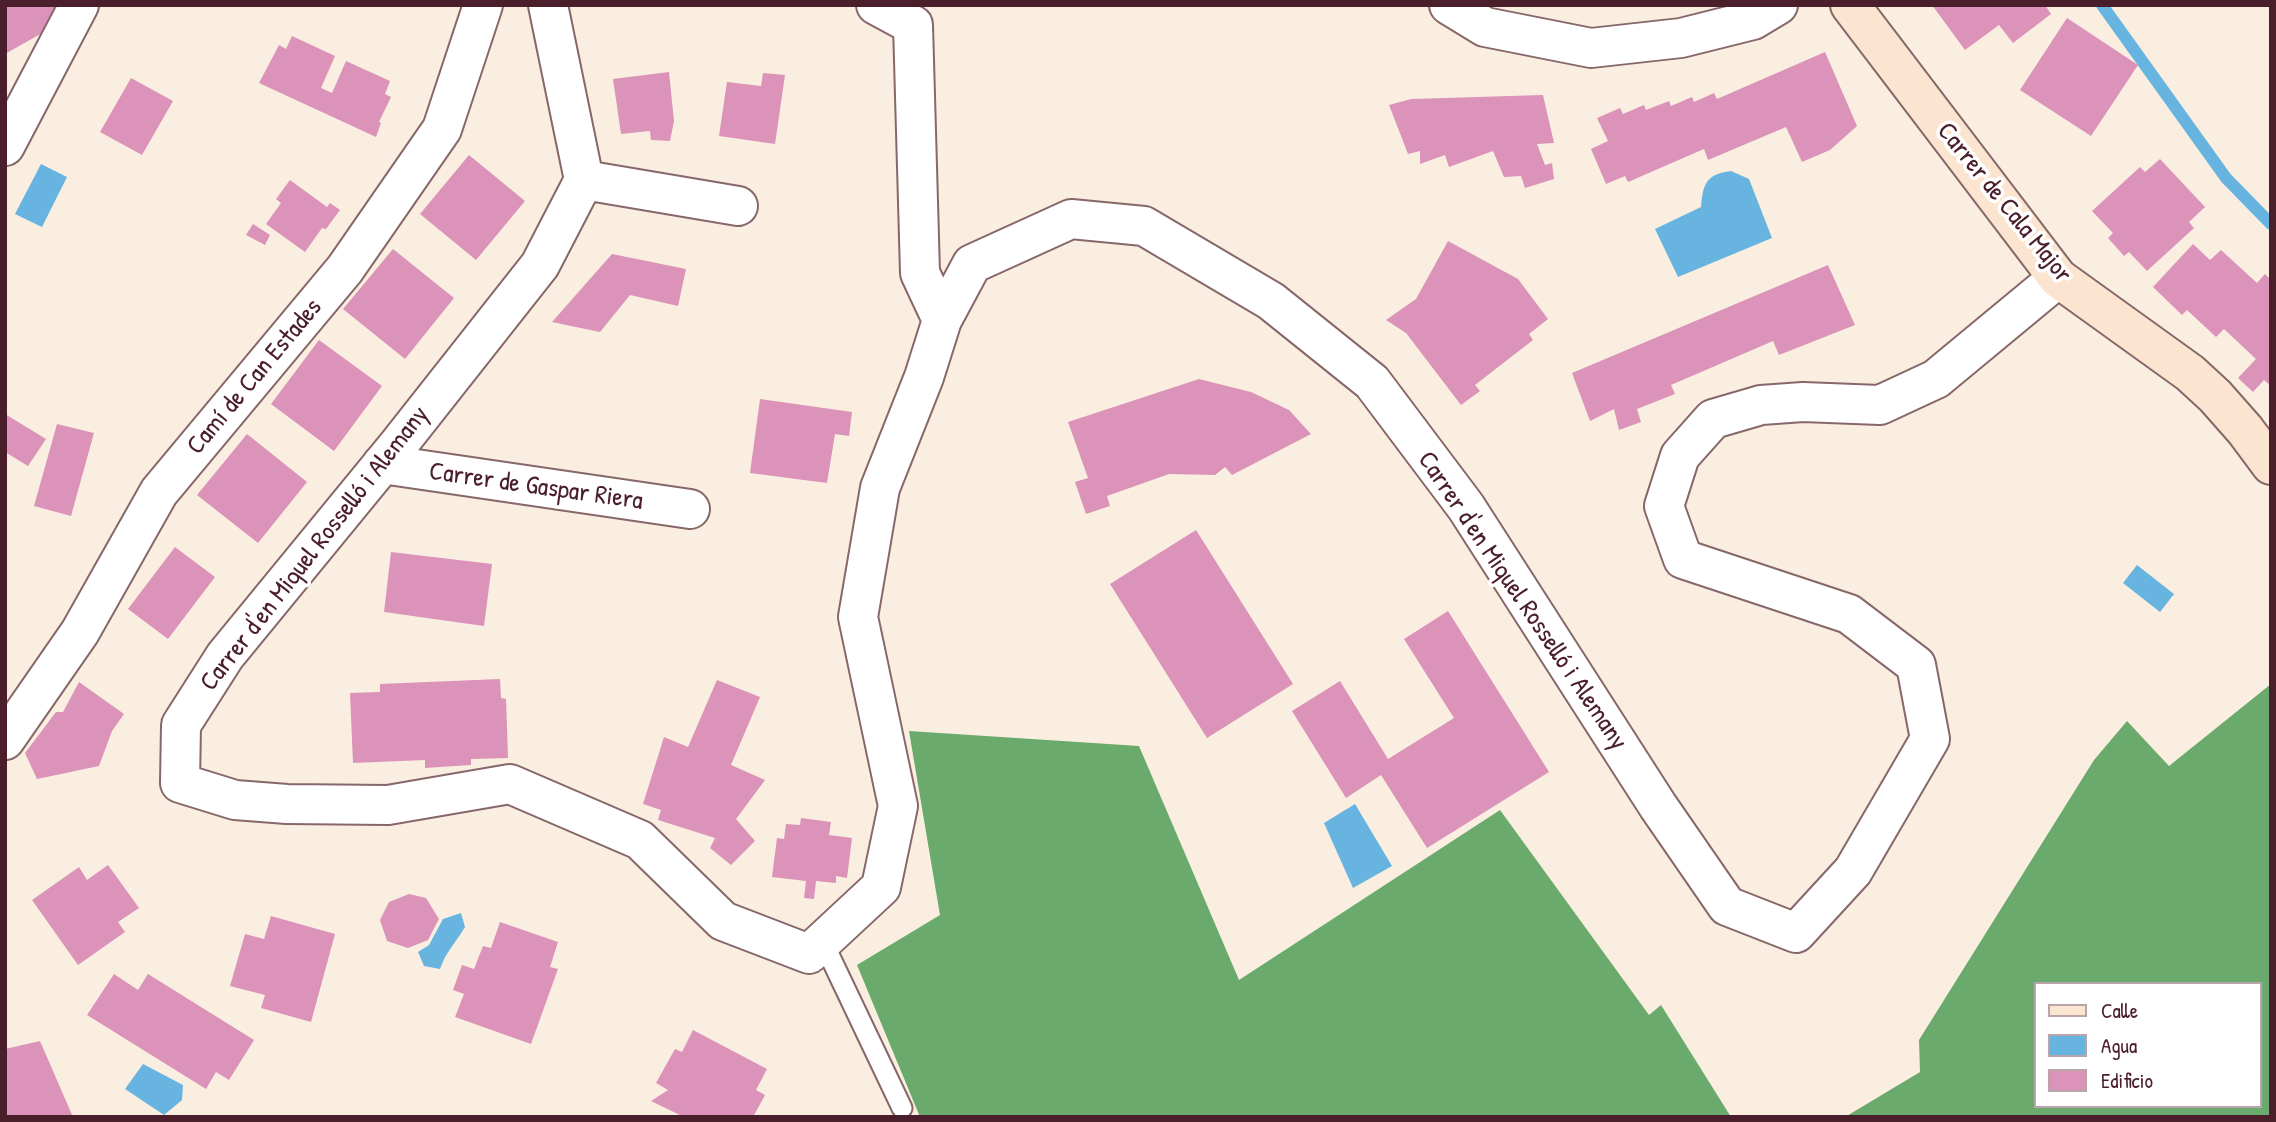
<!DOCTYPE html>
<meta charset="utf-8">
<style>
body{margin:0}
#map{position:relative;width:2276px;height:1122px;overflow:hidden;background:#f9eedf;font-family:"Patrick Hand",sans-serif}
canvas{display:block}
.frame{position:absolute;inset:0;border:7px solid #4a1f2b;pointer-events:none}
.legend{position:absolute;left:2034px;top:982px;width:228px;height:126px;box-sizing:border-box;background:#fff;border:2px solid #b7a5aa;margin:0;padding:9px 12px;list-style:none;font-size:21px;color:#4a1f2b}
.legend li{display:flex;align-items:center;gap:14px;height:35px}
.legend b{width:35px;border:2px solid #b7a5aa}
</style>
<div id="map">
<canvas width="2276" height="1122"></canvas>
<div class="frame"></div>
<ul class="legend">
<li><b style="height:9px;background:#fce5d0"></b>Calle</li>
<li><b style="height:19px;background:#67b4e1"></b>Agua</li>
<li><b style="height:19px;background:#db93b9"></b>Edificio</li>
</ul>
</div>
<script>
const context = document.querySelector('canvas').getContext('2d');
context.lineJoin = 'round';
function paint(path, color) {
  context.fillStyle = color;
  context.fill(path, 'evenodd');
}
function trace(path, color, width, dash) {
  context.strokeStyle = color;
  context.lineWidth = width;
  context.lineCap = dash ? 'butt' : 'round';
  context.setLineDash(dash || []);
  context.stroke(path);
}
function label(font, color, halo, rows, align = 'center') {
  context.font = font + ' "Patrick Hand",sans-serif';
  context.lineWidth = 7;
  context.setLineDash([]);
  context.textBaseline = 'middle';
  context.strokeStyle = halo;
  context.fillStyle = color;
  for (const [text, x, y, turn = 0] of rows) {
    context.save();
    context.translate(x, y);
    context.rotate((+turn || 0) * Math.PI / 180);
    context.textAlign = isNaN(turn) ? turn : align;
    if (halo) context.strokeText(text, 0, 0);
    context.fillText(text, 0, 0);
    context.restore();
  }
}
const forest = new Path2D(`
 M2271,684V1117H1845L1920,1072L1919,1040L2094,760L2127,721L2169,766ZM2036,984H2260V1106H2036Z
 M909,731L1139,746L1239,980L1500,810L1649,1015L1661,1005L1731,1117H920L857,965L940,915Z`);
const water = new Path2D(`
 M41,164L67,177L42,227L15,214Z
 M1731,171L1749,179L1772,238L1678,277L1655,229L1701,207C1703,184 1706,174 1731,171Z
 M2137,565L2174,594L2160,612L2123,583Z
 M1355,804L1392,866L1353,888L1324,823Z
 M461,913L465,927C456,942 445,953 440,969L424,966L418,952L429,945L443,919Z
 M143,1064L183,1085L182,1100L164,1115L125,1089Z`);
const stream = new Path2D(`
 M2102,5L2226,178L2271,224`);
const building = new Path2D(`
 M5,5H56L44,32L5,54Z
 M1932,5H2045L2051,14L2013,43L1999,25L1965,50Z
 M2067,18L2138,65L2091,136L2020,90Z
 M292,36L335,56L321,88L332,93L346,61L390,81L385,94L391,97L379,122L381,123L376,137L259,83L279,45L286,49Z
 M1825,52L1857,126L1830,150L1802,162L1786,127L1708,160L1704,149L1628,182L1625,176L1606,184L1591,149L1608,141L1597,118L1620,108L1623,114L1644,105L1646,110L1669,101L1671,106L1692,97L1694,102L1714,93L1717,99Z
 M669,72L674,121L670,141L651,140L650,131L621,134L613,79Z
 M763,73L785,75L775,144L719,136L727,82L761,86Z
 M131,78L173,101L142,155L100,132Z
 M1543,95L1554,143L1537,144L1545,165L1552,163L1554,179L1525,188L1521,176L1504,177L1493,151L1449,167L1445,155L1420,164V151L1408,154L1389,105L1411,99Z
 M469,155L525,201L476,260L420,214Z
 M2160,159L2205,207L2189,222L2194,228L2147,271L2129,252L2124,256L2108,238L2113,233L2092,211L2140,167L2145,172Z
 M290,180L327,207L330,203L340,210L326,229L322,228L305,252L266,224L281,203L276,199Z
 M253,224L270,235L265,245L246,235Z
 M1448,241L1518,279L1548,319L1529,334L1533,340L1475,385L1480,391L1461,405L1406,333L1386,320L1416,299Z
 M2193,244L2210,260L2221,250L2257,283L2265,274L2271,280V386L2264,380L2253,392L2238,378L2256,359L2224,329L2216,337L2187,310L2182,315L2153,287Z
 M393,249L454,298L405,359L343,309Z
 M612,254L686,269L678,306L630,295L600,332L552,322Z
 M1828,265L1855,325L1779,355L1773,341L1671,385L1675,394L1637,409L1641,422L1619,430L1614,409L1590,421L1572,373Z
 M319,340L382,386L334,451L271,404Z
 M1199,379L1251,392L1289,410L1311,434L1232,475L1225,467L1215,475L1169,474L1107,496L1110,506L1086,514L1075,482L1088,478L1068,422Z
 M760,399L852,412L849,436L835,434L827,483L750,473Z
 M5,414L46,439L28,466L5,452Z
 M57,424L94,433L71,516L34,506Z
 M247,434L307,482L258,543L197,495Z
 M1196,530L1293,684L1207,738L1110,584Z
 M175,547L215,577L168,639L128,609Z
 M391,552L492,564L484,626L384,612Z
 M1448,611L1549,772L1427,848L1381,775L1346,798L1292,711L1340,681L1388,759L1454,718L1404,639Z
 M500,679L501,698L506,699L508,758L471,759V765L425,768V760L353,763L350,693L380,692V684Z
 M717,680L760,697L731,765L765,780L736,819L755,841L731,865L710,848L715,838L658,820L661,810L643,804L664,737L688,747Z
 M79,682L124,714L112,731L99,766L37,779L25,753L56,712H63Z
 M801,818L831,822L829,835L852,838L847,878L836,876V883L816,881L814,899L804,898L806,881L772,877L777,838L784,839L786,824L800,825Z
 M108,865L139,908L118,922L125,932L78,965L32,900L79,867L87,880Z
 M409,894L426,898L439,919L428,940L408,948L387,941L380,920L389,902Z
 M271,916L335,934L311,1022L261,1008L265,995L230,986L245,934L264,939Z
 M500,922L558,942L550,967L558,969L531,1044L455,1017L464,994L453,990L462,965L474,969L483,946L491,948Z
 M114,974L138,990L148,974L254,1040L229,1080L216,1072L206,1089L87,1015Z
 M693,1030L767,1069L756,1090L765,1095L753,1117H684L651,1101L668,1090L656,1083L675,1049L682,1052Z
 M40,1041L73,1117H5V1049Z`);
const lane = new Path2D(`
 M823,942L902,1108`);
const street = new Path2D(`
 M548,5L584,180L540,265L398,445L225,656L181,725L180,783L235,800L287,804L388,805L510,784L640,840L723,921L809,954L881,887L898,806L858,617L880,488L924,377L942,320L972,264L1071,219L1144,226L1271,301L1372,382L1466,507L1658,806L1727,906L1796,933L1853,871L1930,739L1916,665L1849,614L1683,559L1664,506L1680,456L1713,419L1761,405L1803,402L1880,405L1936,379L2058,278
 M876,5L913,25L920,273L942,320
 M1449,5L1485,27L1591,48L1681,38L1753,20L1778,5
 M5,146L79,5
 M584,180L738,206
 M382,464L690,509
 M5,740L80,632L159,492L345,269L442,129L483,5`);
const secondary = new Path2D(`
 M1850,5L2058,278L2190,373L2215,396L2245,430L2271,465`);
const streetNames = [
 ["Carrer de Cala Major",2004,203,51],
 ["Camí de Can Estades",255,377,-50],
 ["Carrer de Gaspar Riera",536,487,8],
 ["Carrer d'en Miquel Rosselló i Alemany",315,549,-52],
 ["Carrer d'en Miquel Rosselló i Alemany",1522,601,56]
];
paint(forest, '#6aaa6c');
paint(water, '#67b4e1');
trace(stream, '#67b4e1', 12);
paint(building, '#db93b9');
trace(lane, '#87676a', 23);
trace(street, '#87676a', 42);
trace(secondary, '#87676a', 42);
trace(lane, '#fff', 19);
trace(street, '#fff', 38);
trace(secondary, '#fce5d0', 38);
label('26px', '#4a1f2b', '#fff', streetNames);
</script>
